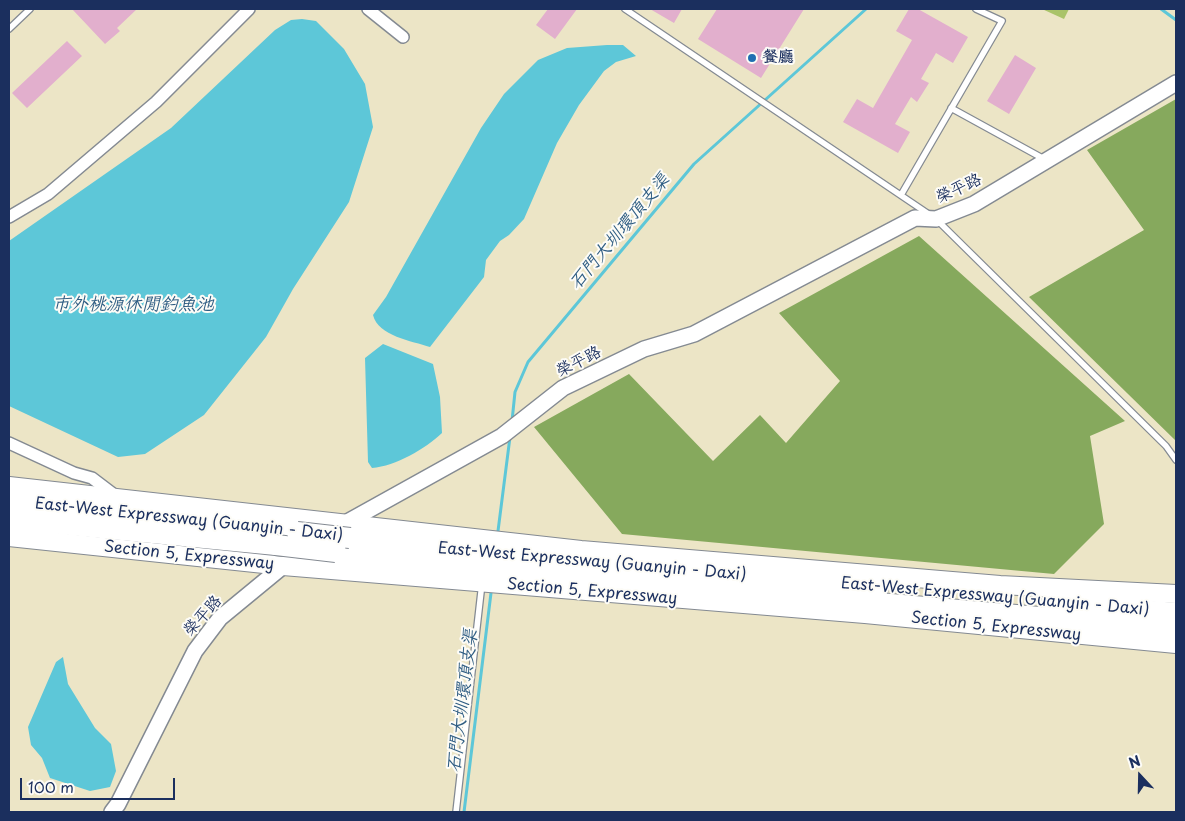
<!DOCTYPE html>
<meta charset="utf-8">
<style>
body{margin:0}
#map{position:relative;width:1185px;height:821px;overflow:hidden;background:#ece5c6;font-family:"Playpen Sans",sans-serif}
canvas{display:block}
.frame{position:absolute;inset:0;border:10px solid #1b2f5e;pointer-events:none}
.north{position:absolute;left:1115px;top:751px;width:50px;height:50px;-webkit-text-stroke:4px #fdfcf7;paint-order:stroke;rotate:339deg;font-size:14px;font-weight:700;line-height:20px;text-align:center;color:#1b2f5e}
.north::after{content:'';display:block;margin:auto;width:18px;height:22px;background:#1b2f5e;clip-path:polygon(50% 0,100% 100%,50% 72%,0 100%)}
.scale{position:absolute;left:20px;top:778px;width:155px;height:22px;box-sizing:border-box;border:2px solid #1b2f5e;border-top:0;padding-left:6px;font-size:15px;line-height:18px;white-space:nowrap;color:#1b2f5e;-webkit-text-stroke:4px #fdfcf7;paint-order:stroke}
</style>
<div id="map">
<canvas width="1185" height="821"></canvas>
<div class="frame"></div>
<div class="north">N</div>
<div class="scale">100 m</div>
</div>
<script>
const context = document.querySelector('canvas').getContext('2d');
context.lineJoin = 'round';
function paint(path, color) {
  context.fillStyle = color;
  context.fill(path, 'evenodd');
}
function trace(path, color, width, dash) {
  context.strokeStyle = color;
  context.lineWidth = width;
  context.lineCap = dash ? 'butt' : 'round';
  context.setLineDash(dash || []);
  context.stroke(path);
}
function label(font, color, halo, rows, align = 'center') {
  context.font = font + ' "Playpen Sans","LXGW WenKai TC",sans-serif';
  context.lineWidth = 4;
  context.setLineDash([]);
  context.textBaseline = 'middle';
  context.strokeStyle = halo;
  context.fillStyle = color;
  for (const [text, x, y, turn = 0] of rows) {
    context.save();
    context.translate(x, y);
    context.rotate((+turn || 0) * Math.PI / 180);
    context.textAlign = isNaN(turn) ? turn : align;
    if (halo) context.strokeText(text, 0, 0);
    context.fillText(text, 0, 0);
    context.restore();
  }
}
const green = new Path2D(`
 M1042,9H1069L1064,19Z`);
const forest = new Path2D(`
 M1176,99V441L1029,297L1144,230L1087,150Z
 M919,236L1125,421L1090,436L1104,524L1054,574L622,534L534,427L629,374L713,461L760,415L786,443L840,381L779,313Z`);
const water = new Path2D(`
 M302,19L316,21L344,49L365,84L373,127L349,202L293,289L266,337L204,415L145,454L118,457L9,406V241L171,128L275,30L291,20Z
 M607,45H623L636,56L616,62L604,71L579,105L557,143L524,219L509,235L500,241L486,260L484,277L430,347C412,341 378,336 373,315L386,297L481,128L504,94L538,60L567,48Z
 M383,344L433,364L440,397L442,433C425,449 396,466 372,468L368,462L365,358Z
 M63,657L68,684L95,728L111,744L116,771L110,787L90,791L50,778L42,758L31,745L28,727L56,662Z`);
const stream = new Path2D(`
 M1161,9L1176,20
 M512,421L515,392L528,362L694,164L866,9
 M498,531L510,437
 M464,812L491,593`);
const building = new Path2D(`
 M72,9H137L117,28L120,31L105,44Z
 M548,9H577L555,39L536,25Z
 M650,9H682L674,23Z
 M717,9H804L761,78L698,39Z
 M909,9H918L968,37L953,63L936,53L921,79L929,83L917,102L911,97L895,124L910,132L898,153L843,122L857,99L873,108L912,40L896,31Z
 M67,41L82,56L27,108L12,93Z
 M1015,55L1036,68L1009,114L987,101Z`);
const lane = new Path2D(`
 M625,9L930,215
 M9,29L30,9
 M951,108L1044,159
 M901,195L1002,21L976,9
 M938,221L1166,446L1176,460
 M456,812L482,583`);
const street = new Path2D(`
 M368,9L403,37
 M9,217L48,194L156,102L249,9
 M9,443L74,473L92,478L117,497`);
const secondary = new Path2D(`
 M340,526L502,436L563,388L644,349L694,334L915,218L936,219L974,204L1176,83
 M112,812L118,804L195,651L220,618L288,562`);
const primary = new Path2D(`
 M9,486L581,550L1000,585L1176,594
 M9,537L283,566L865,614L1176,644`);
const highway = new Path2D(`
 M9,500L297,532
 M9,519L276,545
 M350,538L878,588
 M336,552L480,568L1176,629
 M1051,603L1176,613`);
const highwayBridge = new Path2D(`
 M297,532L350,538
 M276,545L336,552`);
const markers = [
 [752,58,5,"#1f6fb2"]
];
const poiNames = [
 ["餐廳",762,58]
];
const streetNames = [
 ["榮平路",959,189,-25],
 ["榮平路",579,362,-27],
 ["East-West Expressway (Guanyin - Daxi)",189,520,6],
 ["Section 5, Expressway",189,556,6],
 ["East-West Expressway (Guanyin - Daxi)",592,562,5],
 ["Section 5, Expressway",592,592,5],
 ["East-West Expressway (Guanyin - Daxi)",995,597,5],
 ["榮平路",203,616,-48],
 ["Section 5, Expressway",996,627,6]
];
const waterNames = [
 ["石門大圳環頂支渠",620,232,-50],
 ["市外桃源休閒釣魚池",133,305],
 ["石門大圳環頂支渠",463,701,-83]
];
paint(green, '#a9c369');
paint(forest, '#86a95d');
paint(water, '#5dc7d8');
trace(stream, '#5dc7d8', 3);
paint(building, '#e2afcd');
trace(lane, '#848a92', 8);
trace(street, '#848a92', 14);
trace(secondary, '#848a92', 18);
trace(primary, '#848a92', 20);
trace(highway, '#848a92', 22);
trace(lane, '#fff', 5.5);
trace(street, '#fff', 11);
trace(secondary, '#fff', 15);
trace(primary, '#fff', 18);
trace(highway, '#fff', 20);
trace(highwayBridge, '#848a92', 22, []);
trace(highwayBridge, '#fff', 20);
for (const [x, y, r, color] of markers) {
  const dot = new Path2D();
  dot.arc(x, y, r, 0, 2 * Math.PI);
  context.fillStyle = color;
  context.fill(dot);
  trace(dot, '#fdfcf7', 2);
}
label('bold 16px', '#1b2f5e', '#fdfcf7', poiNames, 'left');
label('16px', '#1b2f5e', '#fdfcf7', streetNames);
label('italic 18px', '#2f5d83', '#fdfcf7', waterNames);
</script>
